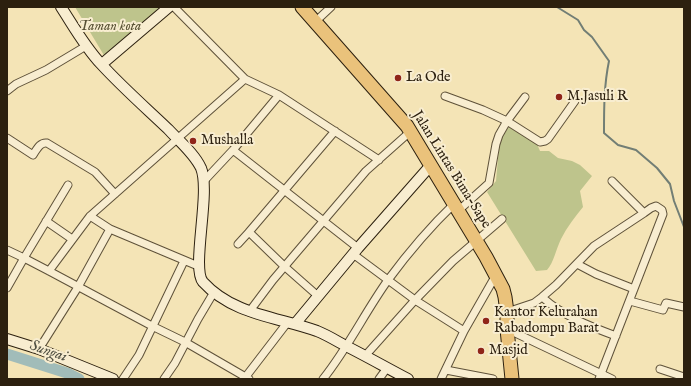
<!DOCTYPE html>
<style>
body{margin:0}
#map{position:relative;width:691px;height:386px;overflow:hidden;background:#f4e4b6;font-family:"IM FELL English",serif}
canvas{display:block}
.frame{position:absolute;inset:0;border:8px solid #2c200f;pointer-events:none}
</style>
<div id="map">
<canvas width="691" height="386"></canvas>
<div class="frame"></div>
</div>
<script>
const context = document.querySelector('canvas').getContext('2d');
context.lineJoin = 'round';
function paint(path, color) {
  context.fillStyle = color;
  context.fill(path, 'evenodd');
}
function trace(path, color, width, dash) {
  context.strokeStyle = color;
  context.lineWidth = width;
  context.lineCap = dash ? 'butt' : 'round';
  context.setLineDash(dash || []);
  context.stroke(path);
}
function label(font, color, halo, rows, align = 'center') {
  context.font = font + ' "IM FELL English",serif';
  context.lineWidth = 4;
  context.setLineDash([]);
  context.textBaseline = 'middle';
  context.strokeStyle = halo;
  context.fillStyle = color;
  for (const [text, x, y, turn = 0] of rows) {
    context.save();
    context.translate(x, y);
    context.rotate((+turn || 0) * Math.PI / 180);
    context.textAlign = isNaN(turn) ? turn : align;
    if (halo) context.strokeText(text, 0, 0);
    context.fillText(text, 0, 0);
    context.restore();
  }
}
const green = new Path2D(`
 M75,7H164L105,57Z
 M509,127L537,144L540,151H549L558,158L572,161L580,165L592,176L580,191L583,207C575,217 567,227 561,239C556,249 554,262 547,270L536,271L487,192L496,181L499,147L502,137Z`);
const stream = new Path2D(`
 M557,7L578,20L584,30L592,37L609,61C604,85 604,108 604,133L618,145L636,150L657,168L670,184L674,201L684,227`);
const river = new Path2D(`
 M7,354L67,373L79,379`);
const street = new Path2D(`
 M174,7L245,79L279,95
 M315,22L331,7
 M7,91L16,84L46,70L86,46
 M445,96L483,110L507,121L525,97
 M7,138L33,155C37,149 40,142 47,143L95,172L115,194
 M233,150L358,248
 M203,182L233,150L279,95L379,160
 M458,211L489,183L496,144L499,135L507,121L540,142L545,141L548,139L575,101
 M90,216L110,229L198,266
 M46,221L72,239
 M238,244L249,232
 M7,250L24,258L68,185
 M353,254L415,300L464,331
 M577,264L596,274L634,289
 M49,271L90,216L245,79
 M7,288L24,258L49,271L152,326L185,342L249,379
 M318,296L284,266L249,232L335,131
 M542,297C563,316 589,326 616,336
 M630,301L663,310L666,303L684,307
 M249,312L273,280L366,171L411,131
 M507,312L534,303L542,297L556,285L594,246L644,213
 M507,329L612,379
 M39,349L78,287L110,229
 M365,356L415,300L453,261L502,219
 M660,369L684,377
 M446,370L493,379
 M123,379L139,355L184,261
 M164,379L175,363L198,319L214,292
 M244,379L287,323
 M323,379C348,348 365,312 388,280C408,253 430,227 454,204
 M379,379L387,368
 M441,379L464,331L496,275
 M599,379L663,214L662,210L656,206L651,208L644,213L612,181`);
const secondary = new Path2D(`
 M61,7C74,27 85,47 101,64C122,87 146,108 168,129C179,141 194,153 201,168C211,192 191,268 203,282C233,315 278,317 317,331C327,335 335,340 344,345C366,356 387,368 408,379
 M102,64L169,7
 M295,324L358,248L431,165
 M7,339L39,349L113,379`);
const highway = new Path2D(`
 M302,7L407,126L486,257L503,289L505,297L507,312V329L512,379`);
const markers = [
 [398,78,4,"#8f2418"],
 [559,97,4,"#8f2418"],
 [193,141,4,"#8f2418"],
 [486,321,4,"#8f2418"],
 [481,351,4,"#8f2418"]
];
const parkNames = [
 ["Taman kota",110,27]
];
const poiNames = [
 ["La Ode",406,78],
 ["M.Jasuli R",567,97],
 ["Mushalla",201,141],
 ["Kantor Kelurahan",494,313],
 ["Rabadompu Barat",494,329],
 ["Masjid",489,351]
];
const streetNames = [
 ["Jalan Lintas Bima-Sape",451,170,58]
];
const waterNames = [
 ["Sungai",48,352,19]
];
paint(green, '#bec48c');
trace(stream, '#727e75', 2);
trace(river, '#a1bcb9', 11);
trace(street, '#5e5139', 9);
trace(secondary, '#2c200f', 12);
trace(highway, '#2c200f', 15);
trace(street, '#f8edd0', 7);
trace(secondary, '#f8edd0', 10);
trace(highway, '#eac27b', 13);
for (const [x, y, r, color] of markers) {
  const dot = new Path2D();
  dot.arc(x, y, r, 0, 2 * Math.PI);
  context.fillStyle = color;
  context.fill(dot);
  trace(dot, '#f8edd0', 1.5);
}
label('italic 14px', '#585134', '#f8edd0', parkNames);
label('14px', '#2c200f', '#f8edd0', poiNames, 'left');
label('14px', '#2c200f', '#f8edd0', streetNames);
label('italic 15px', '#4f4f42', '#f8edd0', waterNames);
</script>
